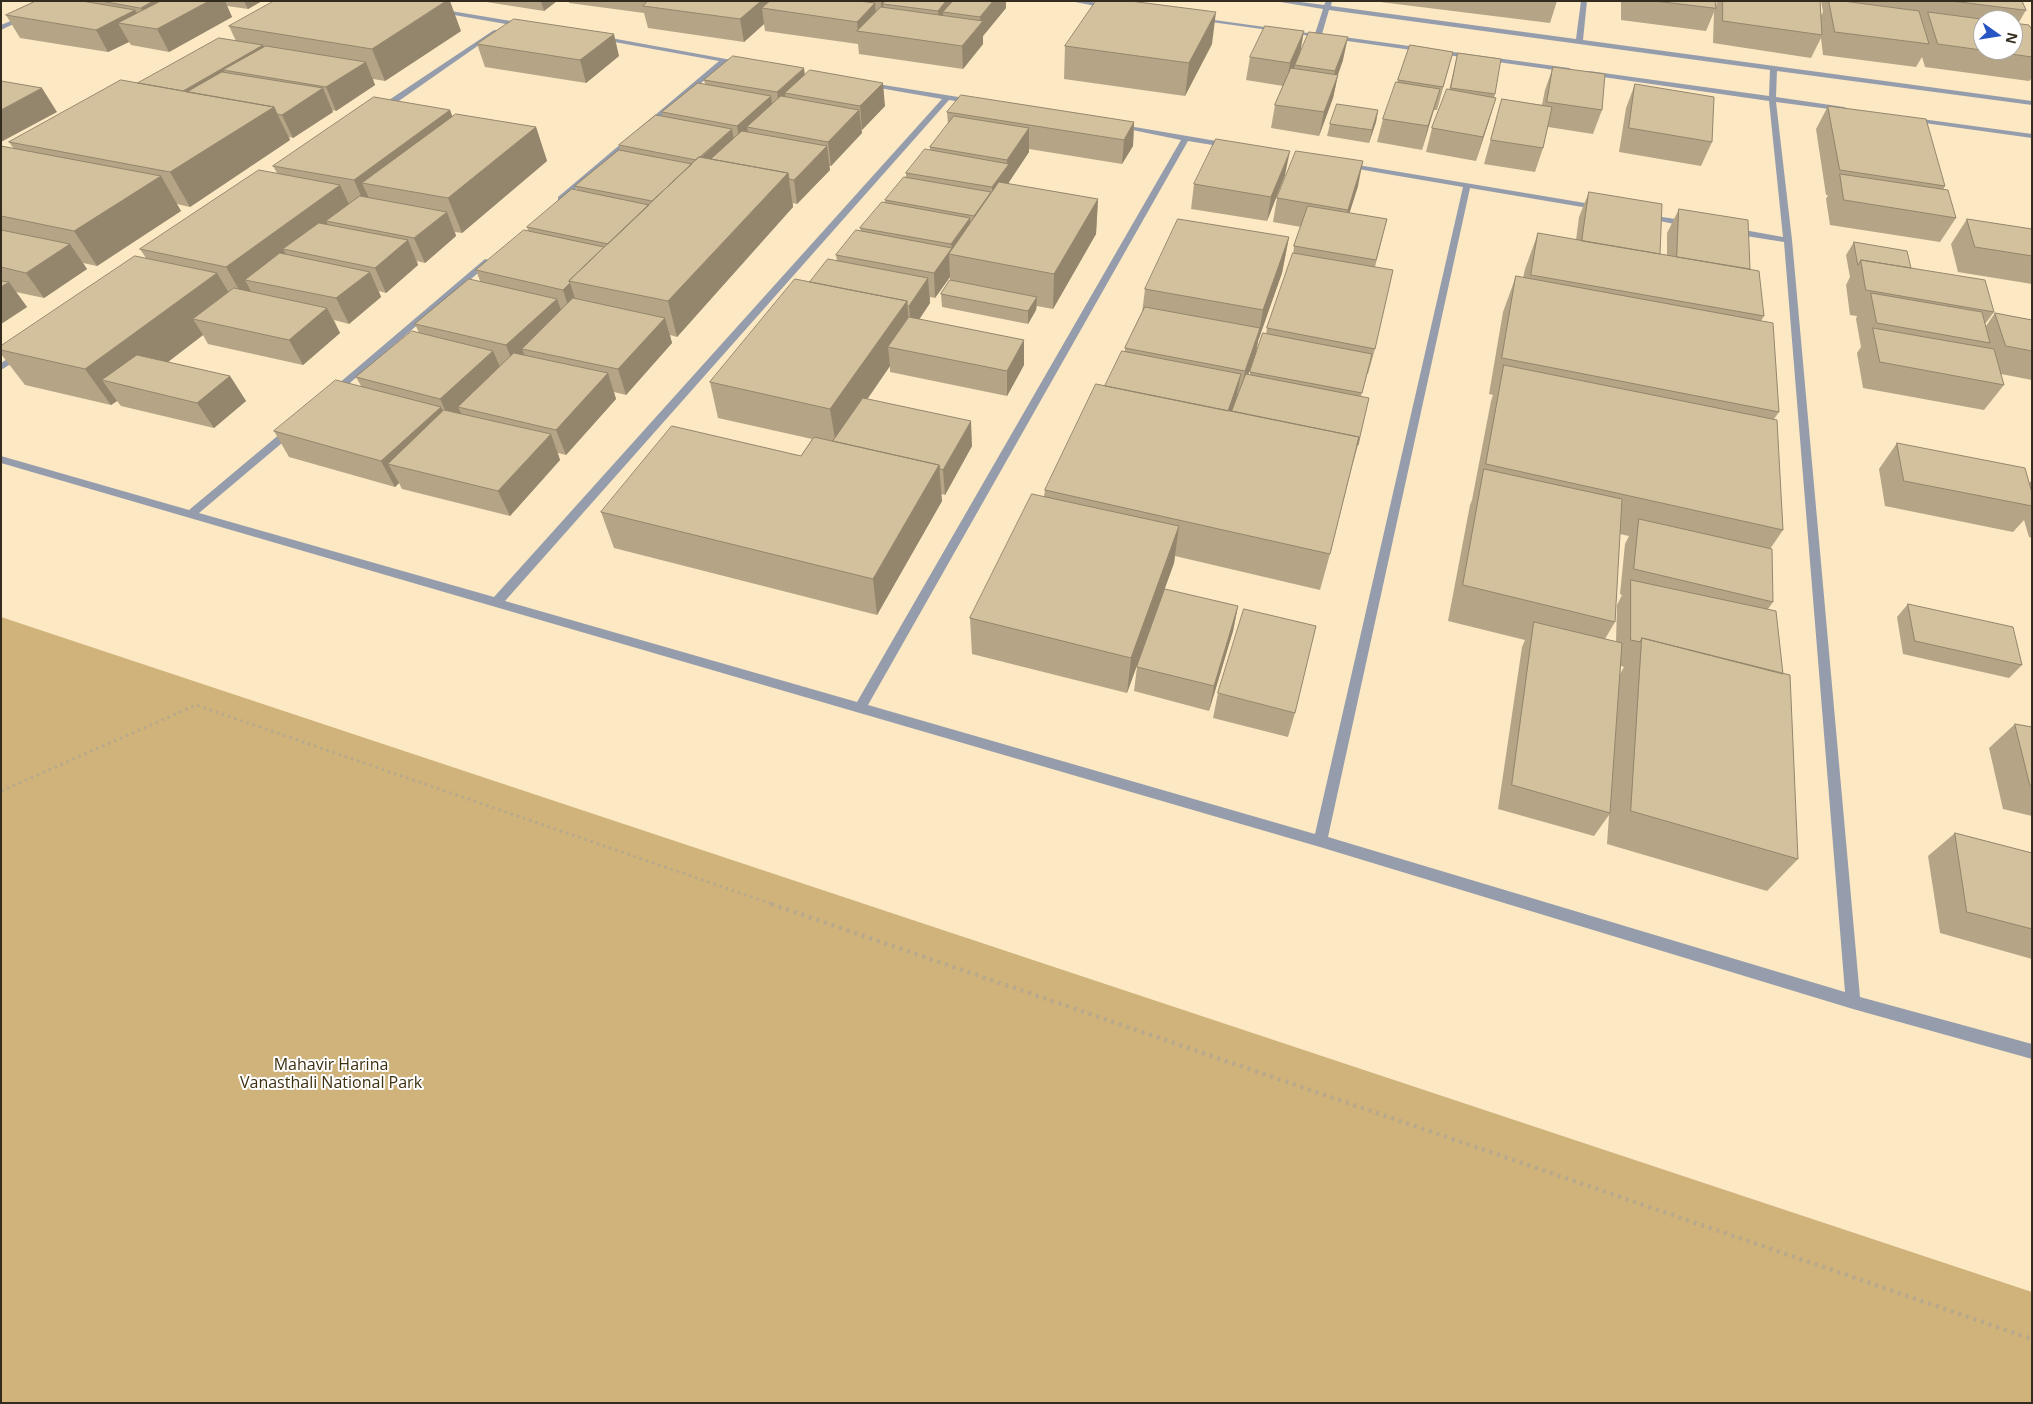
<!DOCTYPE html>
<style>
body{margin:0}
#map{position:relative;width:2033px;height:1404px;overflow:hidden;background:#fce8c3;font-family:"Open Sans",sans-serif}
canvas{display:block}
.frame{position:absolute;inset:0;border:2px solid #332b1d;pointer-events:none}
.north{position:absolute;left:1973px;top:10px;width:50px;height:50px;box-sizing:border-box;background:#fff;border:1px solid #adaaa5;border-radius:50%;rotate:103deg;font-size:14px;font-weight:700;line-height:20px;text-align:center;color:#332b1d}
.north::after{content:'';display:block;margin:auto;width:18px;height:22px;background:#2756c4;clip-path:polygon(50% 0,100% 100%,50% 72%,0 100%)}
</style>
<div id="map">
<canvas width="2033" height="1404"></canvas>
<div class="frame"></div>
<div class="north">N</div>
</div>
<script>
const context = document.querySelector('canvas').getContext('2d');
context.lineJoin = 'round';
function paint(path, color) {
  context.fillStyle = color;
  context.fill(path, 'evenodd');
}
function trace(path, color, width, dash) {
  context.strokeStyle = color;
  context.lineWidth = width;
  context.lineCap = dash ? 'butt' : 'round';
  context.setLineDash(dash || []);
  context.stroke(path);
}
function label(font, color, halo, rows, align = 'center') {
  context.font = font + ' "Open Sans",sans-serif';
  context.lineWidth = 4;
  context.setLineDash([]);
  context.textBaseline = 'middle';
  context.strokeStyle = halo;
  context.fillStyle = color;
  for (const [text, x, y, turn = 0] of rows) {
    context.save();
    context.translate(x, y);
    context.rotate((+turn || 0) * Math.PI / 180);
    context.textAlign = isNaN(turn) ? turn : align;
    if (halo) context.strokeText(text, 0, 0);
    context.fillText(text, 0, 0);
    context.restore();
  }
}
const green = new Path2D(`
 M1,617L2032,1292V1403H1Z`);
const pathFar1 = new Path2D(`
 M1,791L196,705L775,905`);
const path = new Path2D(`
 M771,904L2032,1339`);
const minor = new Path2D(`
 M1070,1H1087L1114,7L1111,9Z
 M1274,1H1293L1324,5L1326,1H1332L1331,6L1576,39L1581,1H1587L1583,40L2032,101V105L1777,71L1776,97L1844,107L1848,109L1844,111L1776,102L1792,240L1860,997L2032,1044V1059L1853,1009L1320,847L1,463V456L189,510L287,428H295V432L199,513L494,597L942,99L868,86L864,84L865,82L977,100V104H974L949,100L505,601L857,702L1181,140L1113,126L1117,124L1234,144V148H1231L1188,141L868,705L1315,834L1463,187L1346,167L1342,165L1346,163L1603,206L1604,208L1600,210L1470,188L1328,837L1845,992L1784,242L1733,234L1729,231L1733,228L1783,237L1769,101L1589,75L1585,73L1589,71L1769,96L1770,70L1329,10L1322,34L1569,68L1573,70L1569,72L1197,20L1200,18L1315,34L1323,9Z
 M439,9L523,23L526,25L523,27L437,12L436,11Z
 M23,16L28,17L1,30V25Z
 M494,30L499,31L383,112H377V108Z
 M600,36L748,63L745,65L726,62L561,201H558V197L719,61L598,39V37Z
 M1907,117L2032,134V138L1910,121H1907Z
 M1642,214L1689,221L1693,224L1689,227L1645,218H1642Z
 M485,259L492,261L337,394H331V390Z
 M22,350L27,353L25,355L1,370V363Z`);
const wall = new Path2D(`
 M36,1H262L248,9L227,6L232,17L169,52L131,45L129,42L108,52L20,38L6,15Z
 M480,1H557L544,11Z
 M569,1H1006V8L983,36V44L963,69L859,54L858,44L765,31L764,24L744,42L648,28L644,13L569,3Z
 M1372,1H1557L1550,23Z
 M1621,1H1715L1716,6L1717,1H1820L1821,15L1823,12L1821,1H2022L2026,10L2018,24L2032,30V78L2029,81L1925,67L1922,57L1916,67L1823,55L1821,38L1811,58L1713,43L1714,12L1706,31L1621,20ZM1983,20H2013V50Z
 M229,26L461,31L385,81L373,79L375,85L336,111L332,110L333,112L293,138L289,137L290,140L190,207L177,204L181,211L97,266L83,263L87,269L44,298L16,292L27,307L1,324V146L14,149L9,142L138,83L236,41Z
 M477,44L619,56L586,83L485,67Z
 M1212,44L1185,96L1064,79L1065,46Z
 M1410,45L1453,52L1437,110H1434L1422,150L1377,142L1383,119L1397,83Z
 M1300,53L1343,60L1338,75L1333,98L1319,136L1271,128L1275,105L1283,86L1246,80L1250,57Z
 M1458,53L1495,94L1494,98H1496L1476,161L1426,152L1432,128L1449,90Z
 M1553,67L1602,110L1593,134L1548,127L1543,148L1535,172L1484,164L1502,99L1542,105L1545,90Z
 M804,75L885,106L862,130L861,129L862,133L831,166H829L830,170L797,204L793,203V207L677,337L670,335L672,343L626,395L614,392L616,399L566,455L558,453L560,460L510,516L402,489L399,483L395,487L289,457L274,431L361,386L356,377L419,333L415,324L480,281L476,270L528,231L527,227L577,190L575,186L620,150L619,145L663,117L662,112L705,84L704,80Z
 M1635,84L1712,142L1701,166L1619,152L1626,108Z
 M1828,106L1945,186L1943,190L1956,218L1940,242L1830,225L1826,199L1828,195H1826L1816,129Z
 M450,110L452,116L536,127L547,161L462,233L455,232L456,236L425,263L417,261L418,265L386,293L379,291L381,297L349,324L334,320L340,333L303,365L208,344L203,335L168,362L230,376L246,401L214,428L121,406L117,401L111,405L25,385L1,354V346L146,258L140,249L277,173L273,166Z
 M1378,110L1376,122L1369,143L1327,136L1330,124Z
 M947,112L1134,122L1133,146L1122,164L1029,149V152L1009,182V184L1098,199L1096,234L1053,309L1037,306L1036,310L1028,324L942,307L941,294L950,280V277L935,298L930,297V303L919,319L1024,365L1007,396L890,372V366L867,399L972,446L945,495L941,494L942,501L877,615L614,548L601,512L801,456L812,439L718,418L710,382L810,282L837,261L836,255L861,231L860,228L885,203V200L906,177V173L930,150V147L948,125Z
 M1285,175L1267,221L1191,209L1194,184Z
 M1358,186L1349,213L1387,219L1375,267V349L1368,374H1367L1361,396L1358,445L1351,470L1330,554L1320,590L1175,556L1174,563L1127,693L972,654L970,618L1044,496L1045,490L1125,351V348L1142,313L1145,289L1289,237L1282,273L1258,341L1256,353L1248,375H1250V372L1266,334L1267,328L1293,255L1294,246L1301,227L1273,222L1277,198Z
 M1589,192L1660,254L1667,255V233L1679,209L1750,269L1764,316L1761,321L1779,412L1774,419L1783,530L1770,549L1773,602L1768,609L1798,859L1767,891L1607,844L1609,815L1594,836L1498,809L1522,647L1525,640L1448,621L1470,505L1472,500L1491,401L1493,395L1489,394L1503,312L1516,276L1523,278L1525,269L1538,233L1576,240L1579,217ZM1620,534L1629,536L1625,544L1620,594L1622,595L1617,605L1616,642L1605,639L1615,622ZM1621,666L1624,667L1620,674Z
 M1967,219L2032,229V284L1958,272L1951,244Z
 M1854,242L1911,268L1994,312L1985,324L1986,326L1995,313L2032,320V380L2001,374L2004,385L1984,410L1863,388L1857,353L1861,347L1856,319L1857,316L1850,315L1846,285L1850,277L1846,255Z
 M1897,443L2029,483L2032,480V538L2029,537L2024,520L2013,532L1885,506L1879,469Z
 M1908,604L2022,665L2009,678L1903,654L1897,617Z
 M1238,606L1233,631L1209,711L1134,691L1137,667Z
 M1218,693L1295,713L1288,737L1213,718Z
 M2015,724L2032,727V816L2003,809L1989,748Z
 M1955,833L2032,853V959L1940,933L1928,856Z`);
const shadedWall = new Path2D(`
 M153,1H193L152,28L141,8Z
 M209,1H225L232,17L169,52L157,29Z
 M244,1H262L248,9Z
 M446,1H450L461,31L385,81L372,49Z
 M541,1H557L544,11Z
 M761,1H775L762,8L764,24L744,42L740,19Z
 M881,1H904L883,4L885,22L882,24Z
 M946,1H964L943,12L944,27L939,33L938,11Z
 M993,1H1006V8L983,36V44L963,69L962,46L980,25V17Z
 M875,3L877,26L858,32L857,22Z
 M135,10L145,27L118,23L129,42L108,52L96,30Z
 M1216,12L1212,44L1185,96L1189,63Z
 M1304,31L1300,54L1286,86L1290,63Z
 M614,34L619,56L586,83L580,60Z
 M1348,37L1343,60L1331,94L1335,71Z
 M263,45L274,68L223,70L234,91L177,95Z
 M366,62L375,85L336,111L326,87Z
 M804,68L807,91L785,93L787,109L781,116L777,92Z
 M1338,75L1333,98L1319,136L1324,112Z
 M883,83L885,106L862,130L860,106Z
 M42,88L57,112L1,142V110Z
 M323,88L333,112L293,138L282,115Z
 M1440,89L1433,112L1422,150L1428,126Z
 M771,96L774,119L747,127L750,142L741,150L737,126Z
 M1496,98L1489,121L1476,161L1483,137Z
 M274,107L290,140L190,207L170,172Z
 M450,110L462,144L362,183L375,211L369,215L354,180Z
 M859,110L862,133L831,166L828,142Z
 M1378,110L1376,122L1369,143L1372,130Z
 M1134,122L1133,146L1122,164L1124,140Z
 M536,127L547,161L462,233L448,198Z
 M1029,128V152L1009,182V188L992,212V187L1007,166V160Z
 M732,129L736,153L722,166L697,161Z
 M827,146L830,170L797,204L794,180Z
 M1290,151L1285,175L1267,221L1271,197Z
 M1363,161L1358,186L1343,234L1348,210Z
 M788,173L793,207L677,337L668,301Z
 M161,176L181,211L97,266L74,231Z
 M340,185L356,219L326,221L334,236L283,249L293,267L245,280L254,297L246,302L226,267Z
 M991,192V216L975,241L974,216Z
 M1098,199L1096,234L1053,309L1054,274Z
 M447,212L456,236L425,263L414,238Z
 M970,218L971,243L949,254L950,277L935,298L934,273L952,248L951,244Z
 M1289,237L1282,273L1258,341L1256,353L1240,397L1245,371L1259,332L1263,310Z
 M408,240L418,265L386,293L375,268Z
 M70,244L87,269L44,298L26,273Z
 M370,272L381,297L349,324L336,298Z
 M217,273L238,308L193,319L203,335L134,388L102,380L117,401L111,405L85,369Z
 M928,278L930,303L911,332L909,306Z
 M9,282L27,307L1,324V287Z
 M570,283L578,308L571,315L563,290Z
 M1037,297L1036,310L1028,324V311Z
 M557,299L566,324L522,349L527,361L516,371L506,345Z
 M907,301L910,337L888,347L890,366L836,445L830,409Z
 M327,308L340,333L303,365L289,340Z
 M665,318L672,343L626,395L618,369Z
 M1024,340V365L1007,396V371Z
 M493,351L504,376L458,407L462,415L452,425L440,399Z
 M608,373L616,399L566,455L556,430Z
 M1241,374L1236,399L1221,443L1225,417Z
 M230,376L246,401L214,428L197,403Z
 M441,407L452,432L388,464L399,483L395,487L381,461Z
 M971,421L972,446L945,495L943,470Z
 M551,434L560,460L510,516L498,491Z
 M939,465L942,501L877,615L873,579Z
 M1179,526L1174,563L1127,693L1131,658Z
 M1238,606L1233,631L1209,711L1214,686Z`);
const building = new Path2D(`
 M36,1H82L135,10L96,30L6,15Z
 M101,1H153L141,8Z
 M161,1H209L157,29L118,23Z
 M274,1H446L372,49L229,26Z
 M648,1H761L740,19L643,6Z
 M770,1H859L875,3L857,22L762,8Z
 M885,1H946L938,11L883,4Z
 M953,1H993L980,17L943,12Z
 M1096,1H1130L1216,12L1189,63L1065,46Z
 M1655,1H1715L1716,8Z
 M1723,1H1820L1822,35L1723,21Z
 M1829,1H1843L1919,11L1929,44L1835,32Z
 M1952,1H2022L2026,10Z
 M881,7L983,21L962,46L857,31Z
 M1928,12L1989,20H1983V50H2013V23L2029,25L2032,30V57L1938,44Z
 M514,19L614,34L580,60L477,44Z
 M1265,26L1304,31L1290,63L1250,57Z
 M1309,32L1348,37L1335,71L1295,65Z
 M219,38L263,45L183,91L138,83Z
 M1410,45L1453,52L1443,87L1398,80Z
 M266,46L366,62L326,87L223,70Z
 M1458,53L1501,59L1495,94L1451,88Z
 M733,56L804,68L777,92L704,80Z
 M1553,67L1605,74L1602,110L1547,102Z
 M1291,68L1338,75L1324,112L1275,105Z
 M810,70L883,83L860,106L785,93Z
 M222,72L323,88L282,115L277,114L274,107L187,92Z
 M121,80L274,107L170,172L9,142Z
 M1,81L42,88L1,110Z
 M1396,82L1440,89L1428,126L1383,119Z
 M698,83L771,96L737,126L662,112Z
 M1635,84L1714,97L1712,142L1629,128Z
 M1447,89L1496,98L1483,137L1432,128Z
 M961,95L1134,122L1124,140L947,112Z
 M781,96L859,110L828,142L747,127Z
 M374,97L450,110L354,180L273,166Z
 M1502,99L1552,107L1543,148L1491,140Z
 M1337,104L1378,110L1372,130L1330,124Z
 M1828,106L1926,119L1945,186L1840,170Z
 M456,114L536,127L448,198L362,183Z
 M656,115L732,129L700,157H699L696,160L619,145Z
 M954,116L1029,128L1007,160L930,147Z
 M742,131L827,146L794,180L789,179L788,173L711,159Z
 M1216,139L1290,151L1271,197L1194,184Z
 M1,146L161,176L74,231L1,216Z
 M925,149L1009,164L992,187L906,173Z
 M619,150L692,164L652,201L575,186Z
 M1296,151L1363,161L1348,210L1277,198Z
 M699,157L788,173L668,301L569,281Z
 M259,170L340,185L226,267L140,249Z
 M1840,174L1948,190L1956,218L1844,200Z
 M904,177L991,192L974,216L885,200Z
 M999,182L1098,199L1054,274L949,254Z
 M572,189L649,205L608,244L527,227Z
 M1589,192L1662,204L1660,254L1582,241Z
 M360,196L447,212L414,238L326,221Z
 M882,202L970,218L951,244L860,228Z
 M1308,206L1387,219L1376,260L1294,246Z
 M1679,209L1748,220L1750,269L1677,257Z
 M1178,219L1289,237L1263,310L1145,289Z
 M1967,219L2032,229V256L1975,247Z
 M319,223L408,240L375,268L283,249Z
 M1,230L70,244L26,273L1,267Z
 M524,230L604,247L569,281L570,283L563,290L476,270Z
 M856,230L952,248L934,273L836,255Z
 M1538,233L1759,271L1764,316L1531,275Z
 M1854,242L1907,251L1911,268L1861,260L1858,265Z
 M280,253L370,272L336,298L245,280Z
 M1293,253L1393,270L1375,349L1267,328Z
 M135,256L217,273L85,369L1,350V346Z
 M828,259L928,278L909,306H907V301L810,282Z
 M1861,260L1985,280L1994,312L1866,290Z
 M1516,276L1773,323L1779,412L1502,358Z
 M469,279L557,299L506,345L415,324Z
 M795,279L907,301L830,409L710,382Z
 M950,280L1037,297L1028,311L941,294Z
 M1,281L9,282L1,287Z
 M234,288L327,308L289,340L193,319Z
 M1871,293L1982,312L1990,343L1877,323Z
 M573,298L665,318L618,369L522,349Z
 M1145,307L1260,328L1245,371L1125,348Z
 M1995,313L2032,320V351L2006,346Z
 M909,317L1024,340L1007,371L888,347Z
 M1873,328L1994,349L2004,385L1880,362Z
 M412,331L493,351L440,399L356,377Z
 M1263,333L1372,354L1362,393L1250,372Z
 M1122,351L1241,374L1228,411L1105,386Z
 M514,353L608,373L556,430L458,407Z
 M137,355L230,376L197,403L102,380Z
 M1504,365L1777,420L1783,530L1486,464Z
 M1246,374L1369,398L1358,445H1357L1359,437L1232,411Z
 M336,380L441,407L381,461L274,431Z
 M1096,384L1359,437L1330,554L1045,490Z
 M863,398L971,421L943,470L940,469L939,465L833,441Z
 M444,410L551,434L498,491L388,464Z
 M672,426L801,456L814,437L939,465L873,579L601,512Z
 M1897,443L2025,468L2032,493V506L1904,481Z
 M1484,469L1622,499L1615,622L1463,585Z
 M1032,494L1179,526L1131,658L970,618Z
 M1639,519L1772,549L1773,602L1634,569Z
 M1631,580L1776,611L1783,674L1642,638L1640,642L1631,640Z
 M1165,589L1238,606L1214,686L1137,667Z
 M1908,604L2013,627L2022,665L1915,641Z
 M1244,609L1316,626L1295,713L1218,693Z
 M1534,622L1622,643L1610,813L1512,785Z
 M1642,638L1790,675L1798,859L1631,811Z
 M2015,724L2032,727V786L2030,785Z
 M1955,833L2032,853V929L1967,912Z`);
const nearParknames = [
 ["Mahavir Harina",331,1065],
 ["Vanasthali National Park",331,1083]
];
paint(green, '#d0b37a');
trace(pathFar1, '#b9a98c', 3, [2.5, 4]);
trace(path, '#b9a98c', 4.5, [3, 5]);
paint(minor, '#959dac');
paint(wall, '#b5a586');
paint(shadedWall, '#94866d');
paint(building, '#d3c09c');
trace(building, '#94866d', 1);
label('16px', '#3e2f0f', '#fff', nearParknames);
</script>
